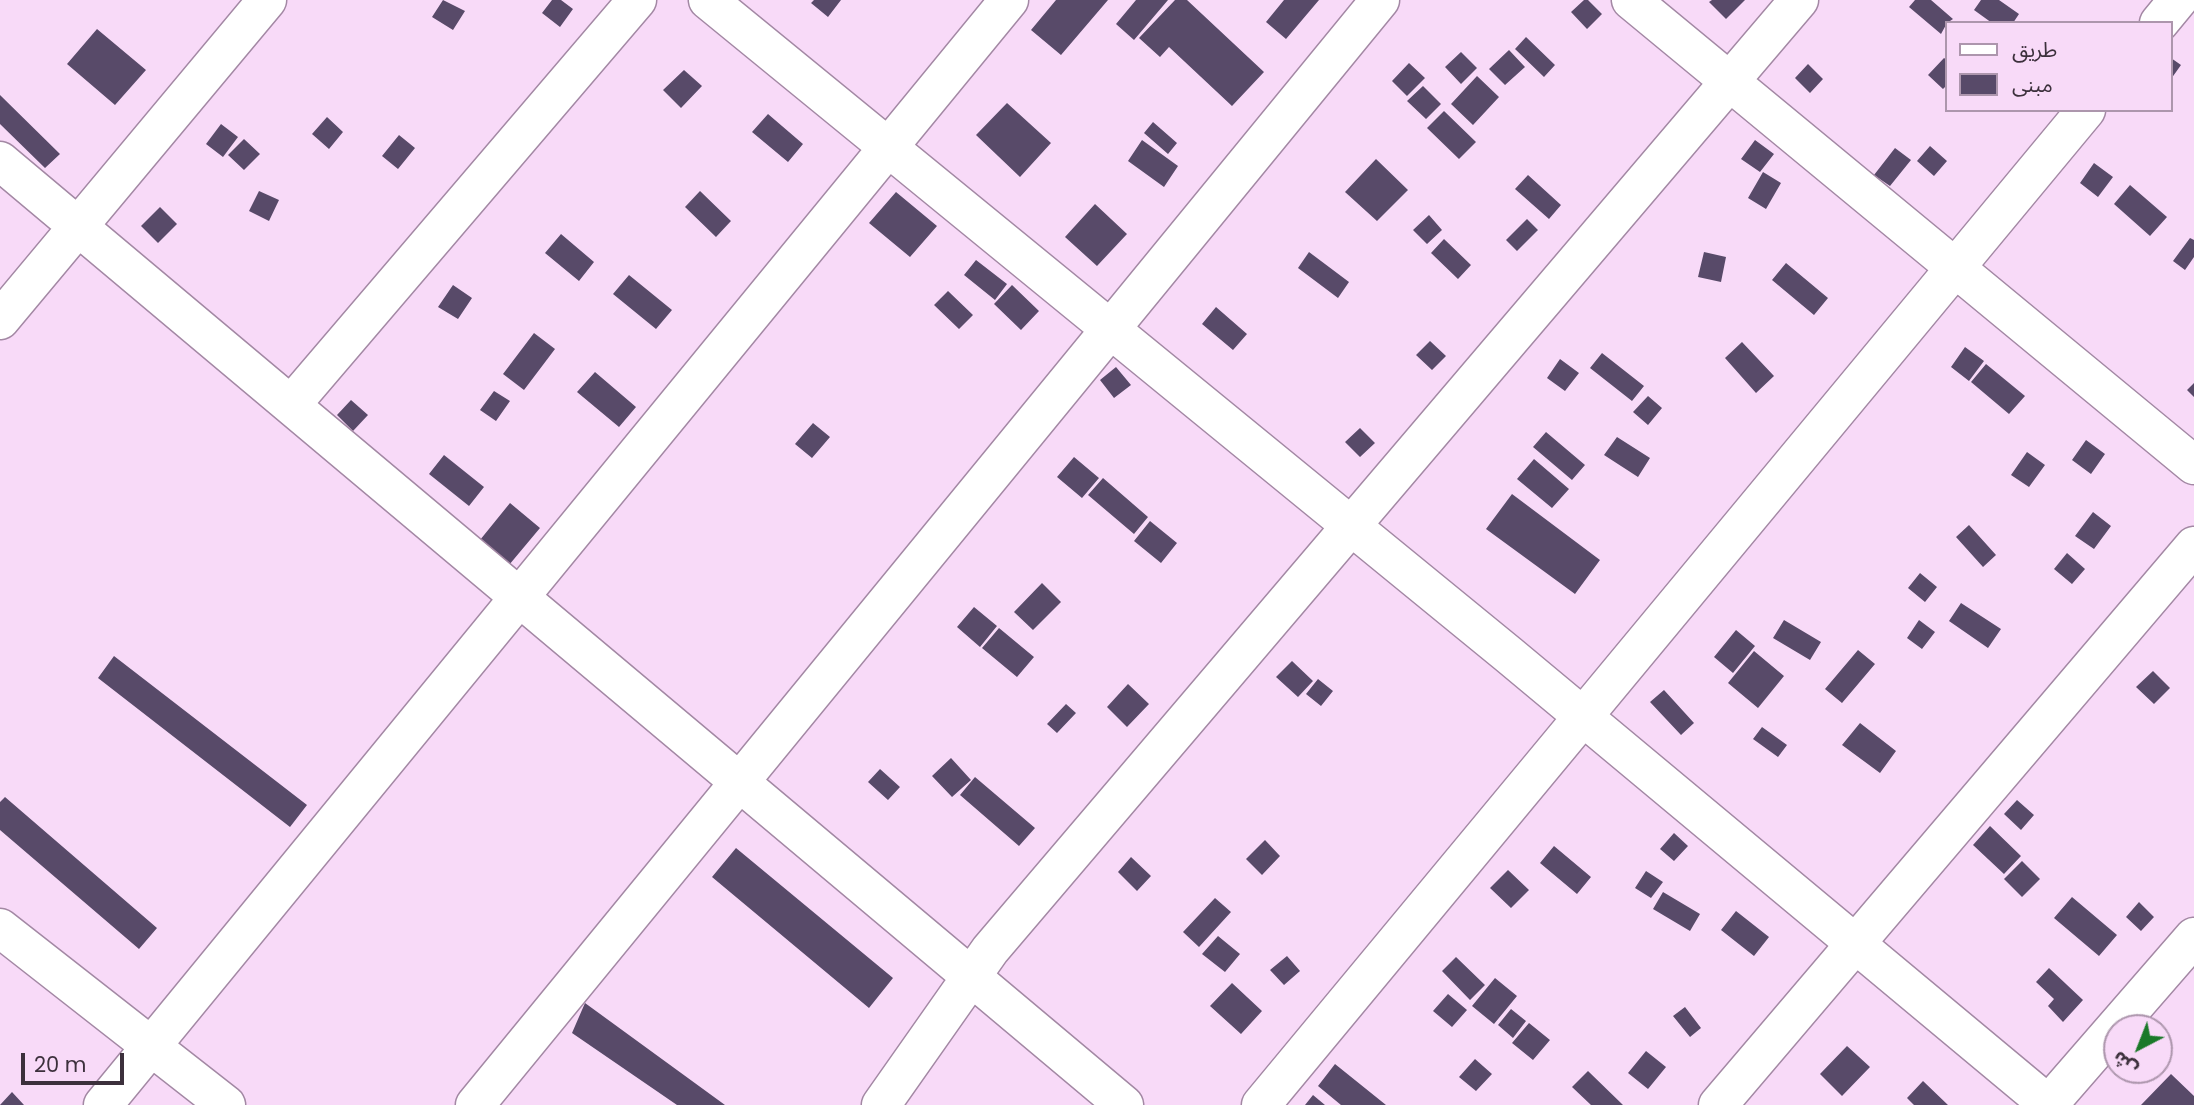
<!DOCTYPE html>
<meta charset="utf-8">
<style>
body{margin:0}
#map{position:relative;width:2194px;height:1105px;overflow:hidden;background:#f8daf8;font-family:Poppins,"Noto Sans Arabic",sans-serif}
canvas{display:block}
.legend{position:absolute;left:1945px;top:21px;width:228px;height:91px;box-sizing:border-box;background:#f8daf8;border:2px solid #ad96ad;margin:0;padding:9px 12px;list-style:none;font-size:21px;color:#3c303c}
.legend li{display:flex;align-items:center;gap:14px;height:35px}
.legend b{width:35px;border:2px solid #ad96ad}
.north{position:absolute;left:2103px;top:1014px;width:70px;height:70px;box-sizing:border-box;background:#f8daf8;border:2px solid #ad96ad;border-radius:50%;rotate:222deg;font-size:19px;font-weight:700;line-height:28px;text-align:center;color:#3c303c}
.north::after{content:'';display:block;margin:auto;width:24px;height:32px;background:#1a7929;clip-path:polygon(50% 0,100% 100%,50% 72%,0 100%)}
.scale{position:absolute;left:21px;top:1053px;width:103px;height:32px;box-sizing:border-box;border:4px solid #3c303c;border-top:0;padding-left:9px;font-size:21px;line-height:24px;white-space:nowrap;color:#3c303c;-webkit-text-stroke:5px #f8daf8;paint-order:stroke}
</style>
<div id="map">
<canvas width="2194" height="1105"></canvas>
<ul class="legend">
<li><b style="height:9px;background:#fff"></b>طريق</li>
<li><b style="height:19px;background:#584a69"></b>مبنى</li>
</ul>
<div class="north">ش</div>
<div class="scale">20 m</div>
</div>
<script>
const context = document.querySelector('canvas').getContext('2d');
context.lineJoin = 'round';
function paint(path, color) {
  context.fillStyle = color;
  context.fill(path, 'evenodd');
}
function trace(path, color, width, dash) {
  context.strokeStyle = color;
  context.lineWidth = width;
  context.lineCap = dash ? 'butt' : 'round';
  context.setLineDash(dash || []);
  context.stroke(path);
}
const building = new Path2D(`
 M443,0L465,11L453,30L432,17Z
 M552,0H561L573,9L560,27L542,13Z
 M814,0H841L828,17L811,3Z
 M1056,0H1108L1061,55L1031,30Z
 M1136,0H1168L1134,40L1116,24Z
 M1175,0H1187L1264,72L1232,106L1169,47L1160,57L1139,38Z
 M1284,0H1319L1286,39L1266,22Z
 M1584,0H1588L1602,14L1587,29L1571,12Z
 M1712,0H1745L1726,19L1709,2Z
 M1915,0H1931L1953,19L1947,23L1941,34L1909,7Z
 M1981,0H1999L2019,14L2013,23H1992L1974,10Z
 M97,29L146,70L115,105L67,64Z
 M1526,37L1555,65L1544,77L1515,49Z
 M1509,50L1525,67L1505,85L1489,69Z
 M1461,52L1477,68L1461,84L1445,67Z
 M1944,58L1947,60V85L1943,89L1928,75Z
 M2171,58L2181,65L2171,79Z
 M1409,63L1425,78L1407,96L1392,81Z
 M1808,64L1823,79L1810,93L1795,78Z
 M684,70L702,86L681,108L663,90Z
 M1477,76L1499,97L1473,125L1451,104Z
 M1423,86L1441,104L1426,119L1407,101Z
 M0,95L60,154L45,168L0,124Z
 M1007,103L1051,143L1020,177L976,135Z
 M1444,111L1476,142L1459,159L1427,128Z
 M768,114L803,144L788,162L752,132Z
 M327,117L343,132L329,149L312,134Z
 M1153,122L1177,143L1168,154L1144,133Z
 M221,124L238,137L223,157L206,144Z
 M399,135L415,148L398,169L382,156Z
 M244,139L260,154L244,170L228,155Z
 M1142,140L1178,166L1164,187L1128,161Z
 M1755,140L1774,154L1760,172L1741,159Z
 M1930,146L1947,161L1934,176L1917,161Z
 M1895,148L1911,160L1890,186L1874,175Z
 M1376,159L1408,190L1377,221L1345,192Z
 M2094,163L2113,177L2098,197L2080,183Z
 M1763,172L1781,183L1766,209L1748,198Z
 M1528,175L1561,205L1549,219L1515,189Z
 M2130,185L2167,217L2150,236L2114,204Z
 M259,191L279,200L269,221L249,211Z
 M700,191L731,221L716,237L685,207Z
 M896,192L937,226L910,257L869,223Z
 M1095,204L1127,234L1097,266L1065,237Z
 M160,207L177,224L158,243L141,226Z
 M1429,215L1442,230L1427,244L1413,230Z
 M1527,219L1538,230L1517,251L1506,240Z
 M561,234L594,262L579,281L545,253Z
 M2190,238L2194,240V257L2185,270L2173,261Z
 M1444,239L1471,265L1458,279L1431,253Z
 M1309,252L1349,282L1338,298L1298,268Z
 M1704,252L1726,257L1721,282L1698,277Z
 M976,260L1007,284L995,300L964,275Z
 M1786,263L1828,298L1814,315L1772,280Z
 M629,275L672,310L656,329L613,294Z
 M453,285L472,298L458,319L438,307Z
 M1012,285L1039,311L1021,330L994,304Z
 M948,291L973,315L959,329L934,305Z
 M1216,307L1247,334L1233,350L1202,324Z
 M534,333L555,349L524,390L503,374Z
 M1430,341L1446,356L1432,370L1416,355Z
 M1742,342L1774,376L1756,393L1725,358Z
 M1965,347L1984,361L1969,381L1951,367Z
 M1602,353L1644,386L1632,401L1590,368Z
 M1560,359L1579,373L1565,391L1547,378Z
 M1986,364L2025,396L2009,414L1971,382Z
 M1116,367L1131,385L1114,398L1100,380Z
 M595,372L636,407L619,427L577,392Z
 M2194,383V397L2187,390Z
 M494,391L510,401L496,421L480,410Z
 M1648,396L1662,408L1648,425L1633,412Z
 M351,400L368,415L353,431L337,415Z
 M813,423L830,437L812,458L795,444Z
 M1360,428L1375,443L1360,457L1345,442Z
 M1546,432L1585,465L1572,480L1533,447Z
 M1617,437L1650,458L1638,477L1604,455Z
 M2086,440L2105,454L2091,474L2072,460Z
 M2027,452L2045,465L2029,487L2011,475Z
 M444,455L484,487L469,506L429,474Z
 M1074,457L1099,478L1082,498L1057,477Z
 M1534,459L1569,489L1552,508L1517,479Z
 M1103,478L1148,517L1134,534L1088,495Z
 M1512,494L1600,560L1575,594L1486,529Z
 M510,503L540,528L509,565L480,540Z
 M2093,512L2111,526L2094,549L2075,536Z
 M1150,521L1177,543L1161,563L1134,541Z
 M1969,525L1996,555L1983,567L1956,537Z
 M2067,553L2085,569L2072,584L2054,569Z
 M1920,573L1937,587L1925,602L1908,588Z
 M1042,583L1061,602L1033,630L1014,612Z
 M1961,603L2001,629L1988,648L1949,621Z
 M974,607L997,626L980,647L957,627Z
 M1784,620L1821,642L1810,660L1773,638Z
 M1919,620L1935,632L1922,649L1907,638Z
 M999,628L1034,657L1017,677L982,648Z
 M1736,630L1755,646L1733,673L1714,657Z
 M1858,650L1875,664L1842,703L1825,689Z
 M1754,651L1784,676L1758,708L1728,683Z
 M114,656L307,805L290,827L98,678Z
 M1292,661L1313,681L1298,697L1276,677Z
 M2153,671L2170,688L2154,704L2136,687Z
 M1318,679L1333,691L1321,706L1306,694Z
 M1128,684L1149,704L1127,727L1107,707Z
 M1664,690L1694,723L1681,735L1650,702Z
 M1066,704L1076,713L1057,733L1047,724Z
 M1860,723L1896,751L1880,773L1842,745Z
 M1762,727L1787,745L1778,757L1753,739Z
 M951,758L971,780L952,797L932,776Z
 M880,769L900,787L888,800L868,782Z
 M975,777L1035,828L1019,846L960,795Z
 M5,797L157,928L139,949L0,830V802Z
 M2017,800L2034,815L2021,830L2004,814Z
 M1990,826L2021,856L2004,874L1973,845Z
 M1674,833L1688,846L1674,861L1660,849Z
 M1265,840L1280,856L1262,875L1246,859Z
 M1554,846L1591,877L1577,894L1540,863Z
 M736,848L893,978L869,1008L712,877Z
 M1131,857L1151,876L1137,891L1118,872Z
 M2022,861L2040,879L2022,897L2004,879Z
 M1508,870L1529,890L1511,908L1490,888Z
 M1646,871L1663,882L1651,898L1635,888Z
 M1663,892L1700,914L1690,931L1653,909Z
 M2072,897L2117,935L2099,956L2054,918Z
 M1215,898L1231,912L1199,947L1183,932Z
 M2139,902L2154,917L2141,931L2126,917Z
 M1736,911L1769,937L1754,956L1721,930Z
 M1218,936L1240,954L1225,972L1202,954Z
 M1287,956L1300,971L1284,985L1270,970Z
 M1456,957L1485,985L1470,1000L1442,971Z
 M2049,968L2083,1000L2063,1022L2048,1006L2054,999L2036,982Z
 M1495,978L1517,996L1494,1024L1472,1006Z
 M1232,983L1262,1011L1241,1034L1210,1006Z
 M1448,994L1467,1010L1452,1027L1433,1011Z
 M585,1003L725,1105H677L572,1033Z
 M1685,1007L1701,1028L1690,1037L1673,1016Z
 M1511,1009L1526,1021L1513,1038L1498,1025Z
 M1529,1023L1550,1040L1533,1060L1512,1043Z
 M1847,1046L1870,1067L1842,1096L1820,1074Z
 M1646,1051L1666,1067L1648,1089L1628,1073Z
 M1475,1059L1492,1074L1476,1091L1459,1077Z
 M1335,1064L1386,1105H1341L1318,1086Z
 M1588,1071L1623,1105H1591L1572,1087Z
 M2171,1074L2194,1096V1105H2141Z
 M1923,1081L1948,1105H1914L1907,1098Z
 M12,1092L24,1105H0Z
 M1313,1095L1325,1105H1305Z`);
const minor = new Path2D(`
 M708,0L1509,655L2049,1105
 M1631,0L2194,465
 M2159,23L2178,0
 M0,161L1124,1105
 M0,320L267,0
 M291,405L637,0
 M0,928L226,1105
 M103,1105L1009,0
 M475,1105L1380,0
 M881,1105L990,950L1799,0
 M1261,1105L2086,110
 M1718,1105L2194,546
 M2048,1105L2194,937`);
paint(building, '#584a69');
trace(minor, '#a388a4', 41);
trace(minor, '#fff', 38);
</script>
